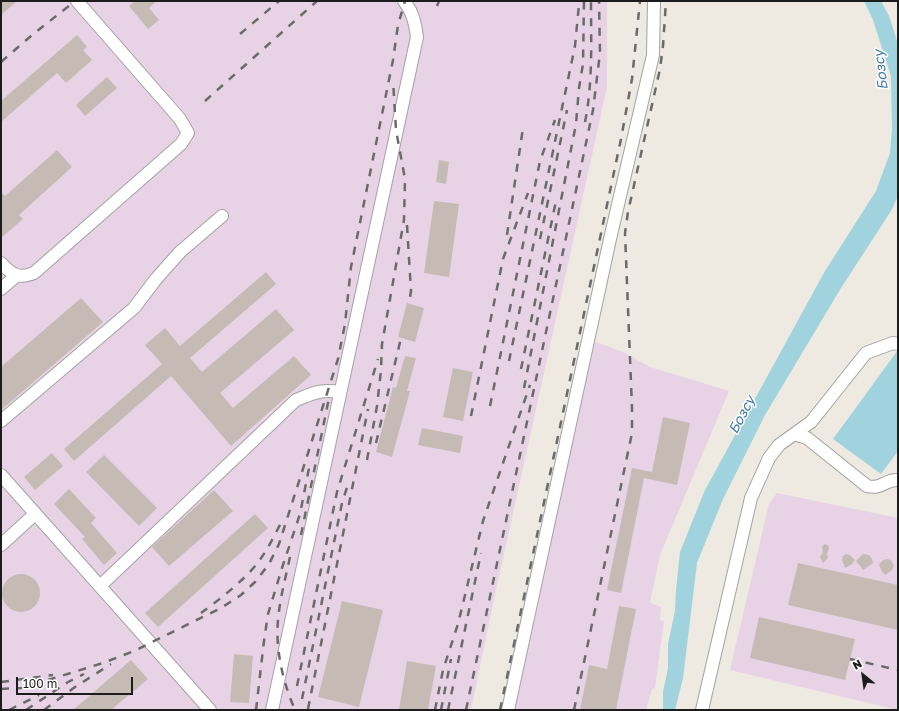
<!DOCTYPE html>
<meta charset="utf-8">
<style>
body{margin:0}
#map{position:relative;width:899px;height:711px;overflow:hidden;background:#eee9e1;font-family:"Golos Text",sans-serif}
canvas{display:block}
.frame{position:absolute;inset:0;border:2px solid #1c1c1c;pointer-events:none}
.north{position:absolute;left:843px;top:655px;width:40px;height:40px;-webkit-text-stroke:3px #fff;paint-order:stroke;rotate:331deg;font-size:11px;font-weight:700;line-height:16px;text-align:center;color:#1c1c1c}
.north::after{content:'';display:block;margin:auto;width:14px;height:18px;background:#1c1c1c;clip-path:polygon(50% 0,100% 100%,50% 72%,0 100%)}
.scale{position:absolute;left:16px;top:677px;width:117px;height:18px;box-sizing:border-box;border:2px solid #1c1c1c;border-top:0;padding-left:5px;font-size:12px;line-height:14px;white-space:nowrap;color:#1c1c1c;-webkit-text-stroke:3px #fff;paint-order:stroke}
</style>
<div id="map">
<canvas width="899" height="711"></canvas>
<div class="frame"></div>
<div class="north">N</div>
<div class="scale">100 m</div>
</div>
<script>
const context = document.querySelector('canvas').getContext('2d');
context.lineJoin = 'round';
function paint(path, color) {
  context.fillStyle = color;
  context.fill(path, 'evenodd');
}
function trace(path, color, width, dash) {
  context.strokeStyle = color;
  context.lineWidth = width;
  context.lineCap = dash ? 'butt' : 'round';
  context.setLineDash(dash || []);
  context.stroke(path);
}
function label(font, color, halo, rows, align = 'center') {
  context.font = font + ' "Golos Text",sans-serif';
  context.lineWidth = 3;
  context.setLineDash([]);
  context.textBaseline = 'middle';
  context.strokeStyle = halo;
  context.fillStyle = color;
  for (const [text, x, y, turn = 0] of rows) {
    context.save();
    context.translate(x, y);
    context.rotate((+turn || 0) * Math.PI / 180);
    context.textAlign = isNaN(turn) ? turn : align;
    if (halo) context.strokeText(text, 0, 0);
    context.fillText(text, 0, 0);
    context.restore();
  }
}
const industrial = new Path2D(`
 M1,1H607V87L491,613L471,710H1Z
 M596,342L623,352L650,367L729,391L660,555L650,603L661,607L660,620L664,621L655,688L652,689L646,710H513L587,344Z
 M777,493L898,518V710L730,670L769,504Z`);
const water = new Path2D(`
 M864,1H881L889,16L898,44V196L891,211L841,288L765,415L723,499L697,563L683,678L675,710H663V692L668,668V644L675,611L676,590L680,552L705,490L825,271L876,191L890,153L892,129L891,76L873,20Z
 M898,350V451L881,474L833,439Z`);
const building = new Path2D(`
 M1,1H17L1,15Z
 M135,1H157L149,8L159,20L148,29L129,6Z
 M77,35L87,47L83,50L92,60L66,83L57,73L1,122V101Z
 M107,77L117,88L85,116L76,105Z
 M57,150L72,167L19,215L23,219L1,238V192L5,196Z
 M439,160L449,162L446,184L436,182Z
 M434,201L459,204L449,277L424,273Z
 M266,272L276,284L190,358L202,372L276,309L294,330L220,393L233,408L294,356L311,375L231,446L171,376L74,461L64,449L162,364L145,345L165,328L180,346Z
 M81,298L103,322L1,410V367Z
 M407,303L424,308L415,342L398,337Z
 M405,356L416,358L407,391H410L392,457L376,452L393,387L396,388Z
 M453,368L473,372L463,421L443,417Z
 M663,417L690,423L677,485L644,478L621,593L607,590L632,468L652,472Z
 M422,428L463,436L460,453L418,445Z
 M52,453L63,466L35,490L24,477Z
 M104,455L157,508L139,526L86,472Z
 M69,489L96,518L91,523L117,553L104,565L82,539L85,537L54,504Z
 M214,490L233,511L169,566L152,547Z
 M255,514L268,528L158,627L145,613Z
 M824,544L828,545L829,548L827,554L828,558L823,563L820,557L823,552L822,547Z
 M846,554L850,555L855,560L851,565L845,568L842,560L843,556Z
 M863,554L869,555L872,559L873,563L863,570L856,561Z
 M886,559L891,560L894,566L892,570L885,575L881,570L879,565L882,561Z
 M798,563L898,585V630L788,605Z
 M2 593a19 19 0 1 1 38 0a19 19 0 1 1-38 0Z
 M342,601L383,610L359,707L318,697Z
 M619,606L636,609L616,710H580L589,665L607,669Z
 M759,617L855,639L845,680L750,658Z
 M234,654L253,656L249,703L230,702Z
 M131,660L148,679L111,710H73Z
 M407,661L436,666L428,710H399Z`);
const minor = new Path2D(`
 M1,263C12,275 19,279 34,273L181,144L188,133L180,119L77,1
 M1,289L16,276
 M1,421L134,308L156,279L180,252L222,216
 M794,434L807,438L867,486C882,490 885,479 898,480
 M1,475L210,710
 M1,545L35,514
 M100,586L296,400C314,393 320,389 340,392
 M272,710L417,37C415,23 413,12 404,1
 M508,710L610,239L653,55L654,1
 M702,710L751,498L769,458L779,445L811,422L866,353L893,343L898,344`);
const rail = new Path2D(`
 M437,6L439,1
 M240,34L279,1
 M1,62L31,36L75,1
 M205,101L317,1
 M585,122C593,82 591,41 591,1
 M407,225L411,291L409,304
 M507,235L523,128
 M540,239L567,110
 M509,361L575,46L579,4
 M521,369L556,201
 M524,388L576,124L579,88L583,64L584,1
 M490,406L540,161L555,120
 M471,416L503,259L528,193
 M376,443L401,338
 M367,460L377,406L381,370L382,344L404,220L405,179L396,130L393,80
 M301,535L329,398
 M290,557C284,585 275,616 278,645C280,668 286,689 295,710
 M201,613C219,600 246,579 259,561C268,549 274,536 281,523
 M850,659L898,670
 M1,682L53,675
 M297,686L337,492L378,359
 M1,689L22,688L103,663L134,651L221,608L241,595L255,582L269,564L279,544L338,359L345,324L351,267L393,60L398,25L405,1
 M302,699L342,503L349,481
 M308,709L368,409
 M9,710L39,695
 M26,710L68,682L84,674
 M44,710L75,687L111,664
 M256,710L264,641L268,614L282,568L300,514L310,463
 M435,710L443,670L458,624L483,521L530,385
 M441,710L451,659
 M448,710L481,553
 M466,710L593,110L600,53L599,1
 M500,710L621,139L632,79L640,1
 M574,710L632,433V408L625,233L628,212L660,69L663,46L666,1`);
const waterNames = [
 ["Бозсу",881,70,-97],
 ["Бозсу",742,415,-62]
];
paint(industrial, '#e7d3e5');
paint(water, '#a0d3de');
paint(building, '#c6bbb4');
trace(minor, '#a3a3a3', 14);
trace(minor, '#fff', 12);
trace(rail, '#6a6a6a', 2.5, [8, 8]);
label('italic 14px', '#437aa6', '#fff', waterNames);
</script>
